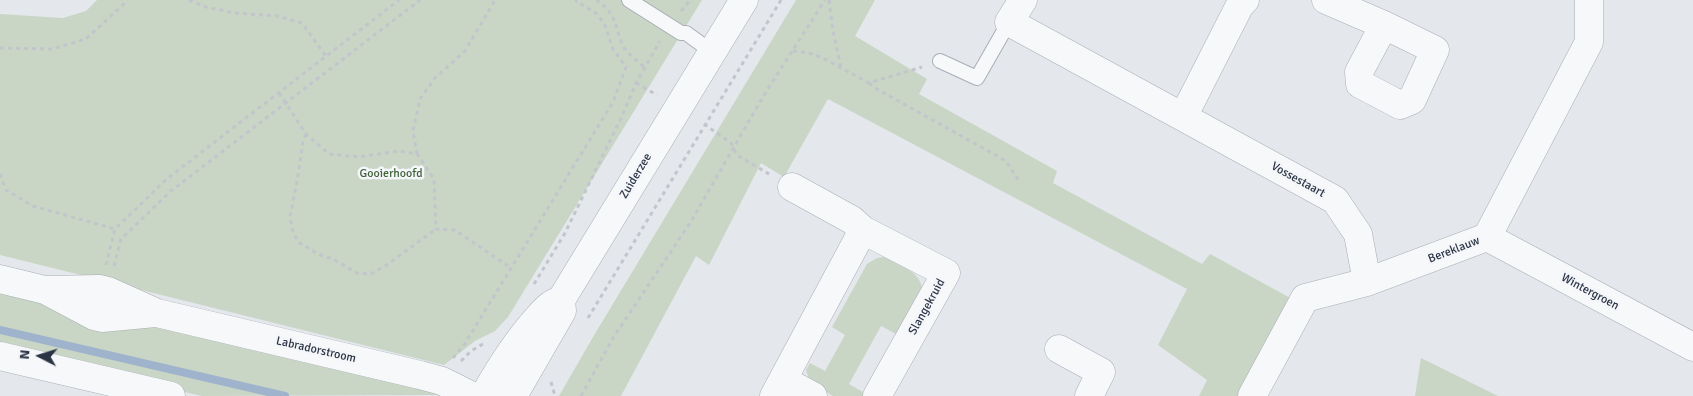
<!DOCTYPE html>
<style>
body{margin:0}
#map{position:relative;width:1693px;height:396px;overflow:hidden;background:#e4e7ec;font-family:Signika,sans-serif}
canvas{display:block}
.north{position:absolute;left:15px;top:331px;width:50px;height:50px;-webkit-text-stroke:4px #f4f6f9;paint-order:stroke;rotate:275deg;font-size:14px;font-weight:700;line-height:20px;text-align:center;color:#2b3445}
.north::after{content:'';display:block;margin:auto;width:18px;height:22px;background:#2b3445;clip-path:polygon(50% 0,100% 100%,50% 72%,0 100%)}
</style>
<div id="map">
<canvas width="1693" height="396"></canvas>
<div class="north">N</div>
</div>
<script>
const context = document.querySelector('canvas').getContext('2d');
context.lineJoin = 'round';
function paint(path, color) {
  context.fillStyle = color;
  context.fill(path, 'evenodd');
}
function trace(path, color, width, dash) {
  context.strokeStyle = color;
  context.lineWidth = width;
  context.lineCap = dash ? 'butt' : 'round';
  context.setLineDash(dash || []);
  context.stroke(path);
}
function label(font, color, halo, rows, align = 'center') {
  context.font = font + ' Signika,sans-serif';
  context.lineWidth = 5;
  context.setLineDash([]);
  context.textBaseline = 'middle';
  context.strokeStyle = halo;
  context.fillStyle = color;
  for (const [text, x, y, turn = 0] of rows) {
    context.save();
    context.translate(x, y);
    context.rotate((+turn || 0) * Math.PI / 180);
    context.textAlign = isNaN(turn) ? turn : align;
    if (halo) context.strokeText(text, 0, 0);
    context.fillText(text, 0, 0);
    context.restore();
  }
}
const green = new Path2D(`
 M97,0H702L508,317L495,331L475,341L444,365L0,255V14L63,18L86,11Z
 M796,0H875L855,36L927,79L919,94L1057,171L1053,183L1202,264L1210,254L1294,300L1240,396H1199L1207,380L1158,345L1187,289L828,99L784,177L761,163L709,265L696,256L621,396H559L593,337Z
 M884,257C899,265 918,270 922,287L898,335L881,326L849,384L866,394L865,396H833L810,382L806,370L810,363L825,371L845,335L832,327L867,264L877,258Z
 M0,289L153,323L431,390L438,395L202,396L0,350Z
 M1421,358L1498,396H1415Z`);
const stream = new Path2D(`
 M0,330L285,396`);
const path = new Path2D(`
 M189,0L206,7L235,13L277,16L302,23L326,56
 M596,0C616,12 615,26 622,44C626,53 638,61 645,68
 M829,0L833,31L841,68
 M681,11L690,0
 M0,48L52,49L86,39L128,0
 M793,51L809,53L821,57L869,83L922,67
 M636,83L657,95
 M869,83L877,89L1006,161L1019,181
 M279,93L306,134L329,154L359,157L398,151L417,154L434,179L436,229L455,230L511,268
 M704,124L731,143L737,155L769,174
 M306,134L303,141L297,182L290,217L292,229L298,242L318,254L333,259L357,273L371,274L388,264L436,229
 M417,154L413,131L420,99L435,78L465,51L495,0
 M0,174L6,190L33,206L115,229
 M106,265L115,229L168,178L399,0
 M114,266L121,239L171,191L420,0
 M534,284L565,233L622,116L636,83L660,41
 M588,318L781,0
 M453,358L464,345L613,102L626,67L613,49L605,25L597,14L575,0
 M461,361L471,351L483,344
 M551,382L555,396
 M581,396L613,338L690,223L764,95L825,0`);
const service = new Path2D(`
 M629,0L681,33H686L712,52
 M940,61L977,78L1009,22`);
const minor = new Path2D(`
 M1023,0L1009,22L1335,200L1358,234L1367,282
 M1326,0L1384,25L1435,50L1412,100L1400,105L1360,84L1359,72L1384,25
 M1183,117L1240,5L1245,0
 M792,187L852,220L863,230L946,273L877,396
 M1487,237L1693,347
 M0,279L45,290L94,316L102,318L155,313
 M45,290L100,289L108,291L157,313L420,375L442,381L472,396
 M1059,349L1101,372L1089,396
 M0,356L171,396
 M783,380L813,396
 M774,396L863,230
 M1252,396L1305,298L1367,282L1487,237L1589,42V0`);
const tertiary = new Path2D(`
 M484,396C499,369 515,344 535,321C543,312 548,305 559,301
 M513,396L562,311L561,300L744,0`);
const parkNames = [
 ["Gooierhoofd",391,174]
];
const streetNames = [
 ["Zuiderzee",636,176,-59],
 ["Vossestaart",1298,180,29],
 ["Bereklauw",1454,250,-21],
 ["Wintergroen",1590,292,28],
 ["Slangekruid",927,307,-61],
 ["Labradorstroom",316,350,13]
];
paint(green, '#c9d6c5');
trace(stream, '#9fb4cc', 8);
trace(service, '#a9aeb7', 16);
trace(minor, '#a9aeb7', 29);
trace(tertiary, '#a9aeb7', 29);
trace(path, '#c2c5cb', 3, [4, 4]);
trace(service, '#f7f8fa', 14);
trace(minor, '#f7f8fa', 28);
trace(tertiary, '#f7f8fa', 28);
label('12px', '#3f6138', '#f4f6f9', parkNames);
label('12px', '#2b3445', '#f4f6f9', streetNames);
</script>
